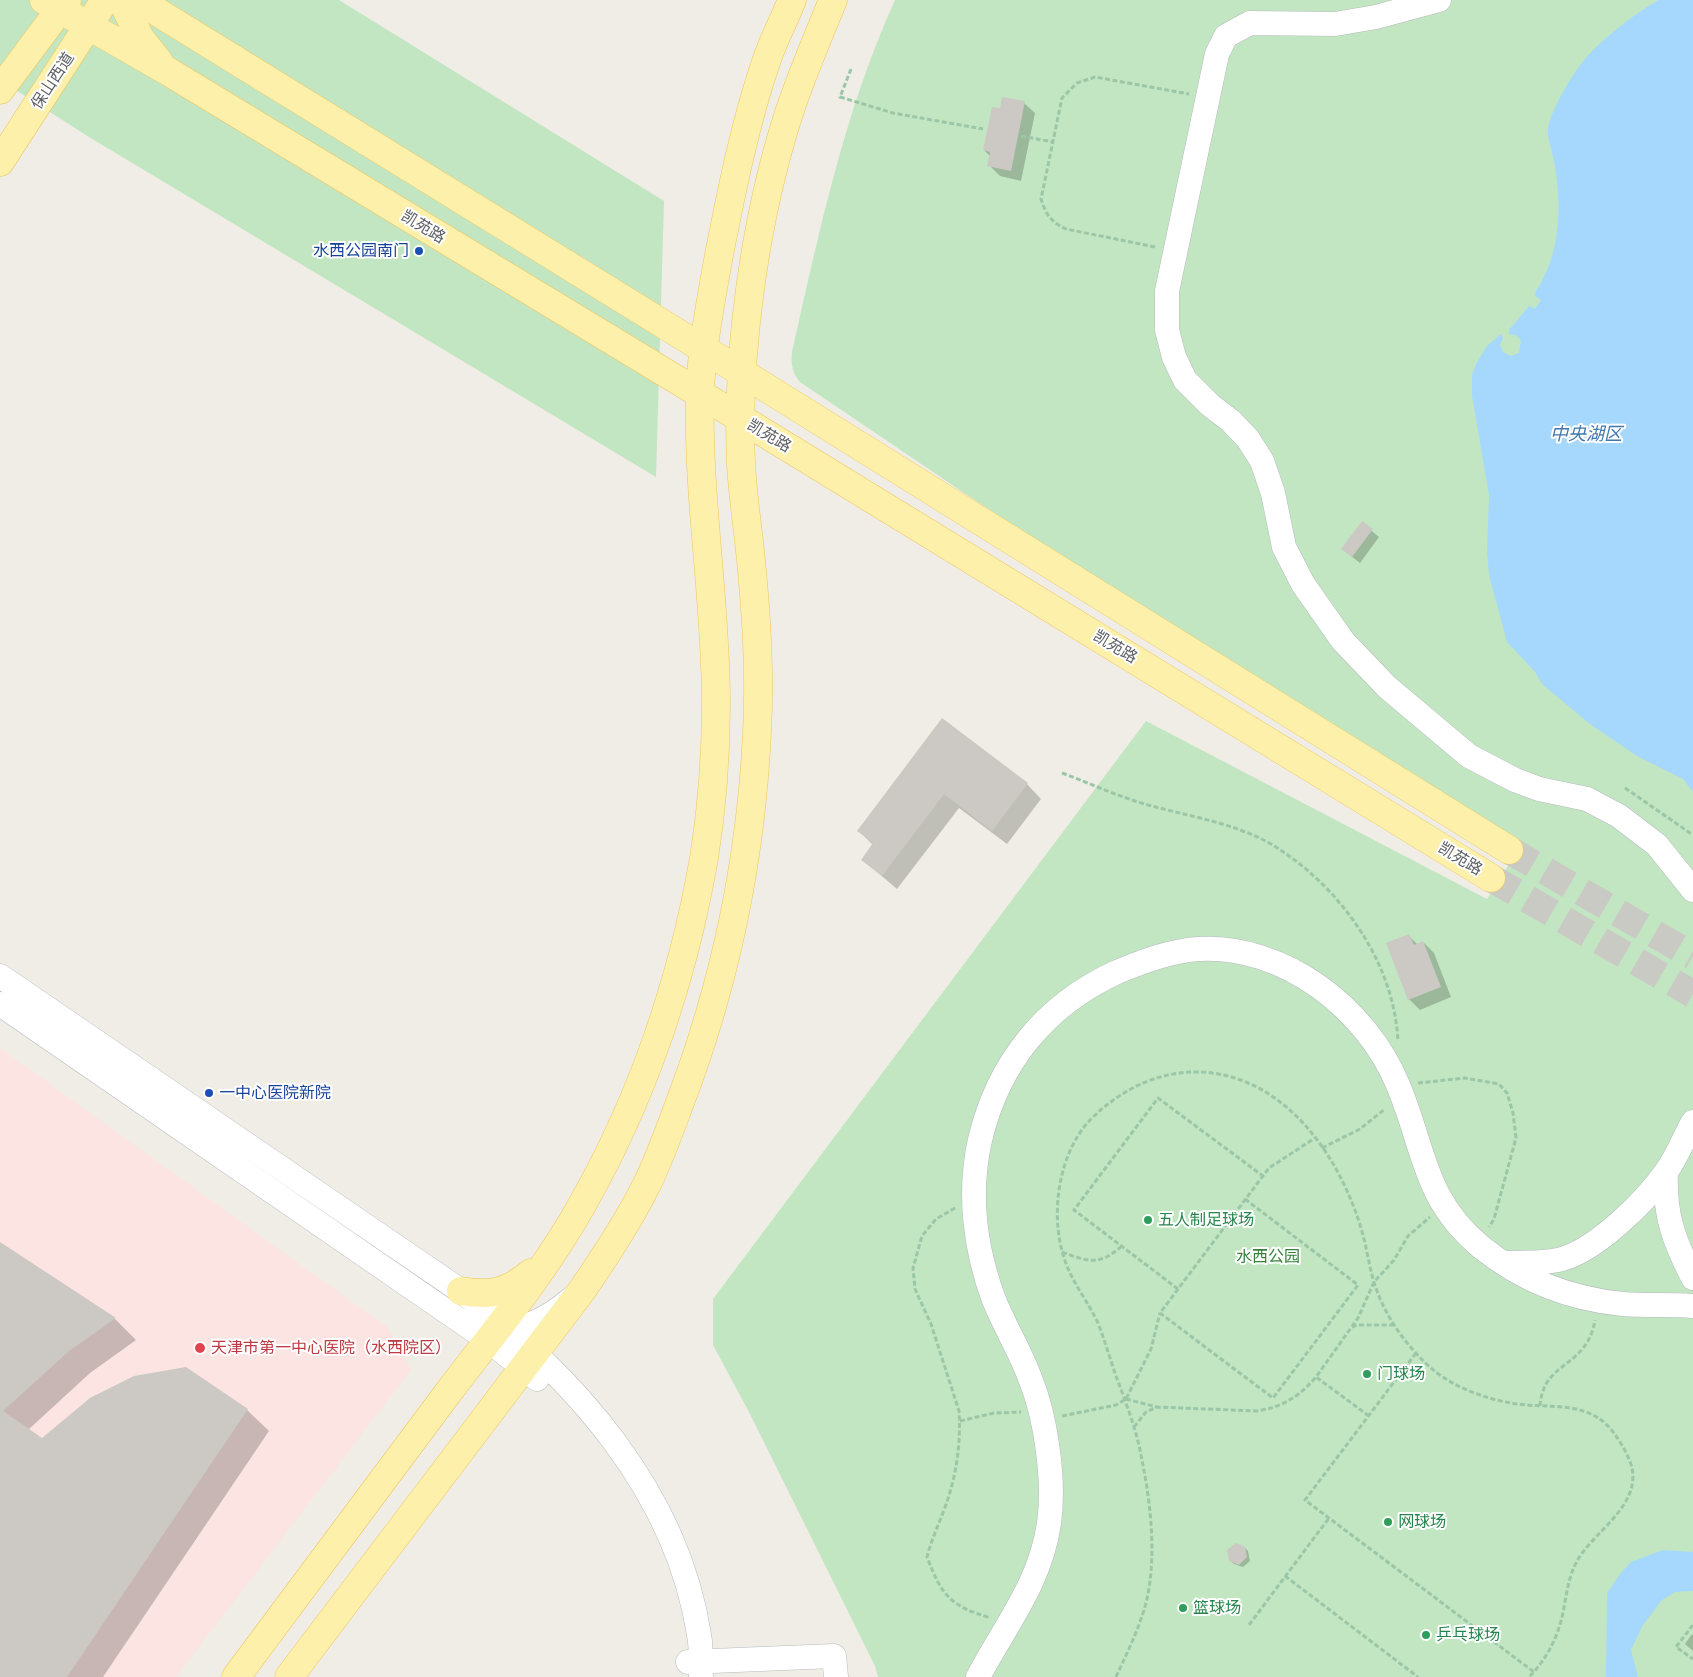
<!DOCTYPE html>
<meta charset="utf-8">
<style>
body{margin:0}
canvas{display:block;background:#efede5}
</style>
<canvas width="1693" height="1677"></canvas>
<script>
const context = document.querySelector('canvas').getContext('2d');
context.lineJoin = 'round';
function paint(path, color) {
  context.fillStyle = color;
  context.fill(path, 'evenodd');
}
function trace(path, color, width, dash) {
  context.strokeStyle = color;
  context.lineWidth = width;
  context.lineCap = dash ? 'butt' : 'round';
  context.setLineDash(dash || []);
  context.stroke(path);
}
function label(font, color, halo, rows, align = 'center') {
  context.font = font + ' Raleway,"Noto Sans SC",sans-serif';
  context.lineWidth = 4;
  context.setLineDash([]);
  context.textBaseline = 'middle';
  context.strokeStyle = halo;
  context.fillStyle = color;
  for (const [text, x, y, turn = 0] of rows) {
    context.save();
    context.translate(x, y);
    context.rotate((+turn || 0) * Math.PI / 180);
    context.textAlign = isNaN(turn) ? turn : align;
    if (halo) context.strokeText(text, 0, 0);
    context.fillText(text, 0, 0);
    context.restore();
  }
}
const medical = new Path2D(`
 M0,1048L387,1327L411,1370L176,1677H0Z`);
const green = new Path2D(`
 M0,0H339L664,201L656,477L89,137L0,80Z
 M895,0H1693V1677H878L875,1666L750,1414L713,1345V1299L1146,721L1487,899L1522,844L1013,526L800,382C792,373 791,364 792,352C819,233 844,112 895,0Z`);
const water = new Path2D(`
 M1659,0H1693V792L1683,779L1637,756L1590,724L1542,684L1535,672L1507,642L1489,575L1487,551L1489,495L1472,396V375L1476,364L1487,346L1501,334L1503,338L1500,345L1503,352L1511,356L1519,353L1521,340L1516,335L1509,334V330L1529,306L1535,309L1541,300L1535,296L1536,291C1560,255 1562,209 1555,167C1554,155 1547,141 1548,129C1550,111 1573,73 1585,59C1600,41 1639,10 1659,0Z
 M1663,1550L1693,1552V1591L1675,1592L1662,1600L1643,1625L1631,1650L1638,1677H1606L1607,1593L1620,1574L1631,1562Z`);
const shadow = new Path2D(`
 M1024,103L1035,113L1021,181L1000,176L989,165L991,157L984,150L1001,110Z
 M1362,523L1379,537L1360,563L1342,549Z
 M942,720L1027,784L1041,799L1007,844L959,808L897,889L863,860L873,845L859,831Z
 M1409,936L1418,945L1423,942L1434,953L1451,997L1420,1010L1409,999Z
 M0,1243L115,1319L136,1340L90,1373L28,1430L42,1440L247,1410L269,1431L103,1677H0Z
 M1245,1548L1248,1551L1250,1561L1243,1567L1234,1564L1230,1561Z
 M1692,1634L1693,1635V1651L1685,1644Z`);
const building = new Path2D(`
 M1002,97L1025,101L1011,171L987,166L990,152L983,150L992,107L1000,108Z
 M1362,521L1373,529L1352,557L1341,549Z
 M942,718L1028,783L992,831L944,794L882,876L861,860L873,843L857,831Z
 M1409,934L1414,945L1423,941L1441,987L1408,1000L1386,943Z
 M0,1242L116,1318L69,1351L3,1411L42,1438L90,1398L134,1376L186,1367L248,1409L67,1677H0Z
 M1236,1543L1245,1547L1247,1557L1239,1565L1229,1561L1227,1550Z`);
const majorTunnel = new Path2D(`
 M1509,850L1693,956
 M1491,878L1693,994`);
const path = new Path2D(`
 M851,69L840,97L893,113L983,129
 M1021,136L1053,142
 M1155,247L1066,229C1051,222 1046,215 1041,199L1062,98L1077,83L1095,77L1189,94
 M1062,773C1092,784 1121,798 1152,806C1192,817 1234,823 1271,844C1339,885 1394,961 1398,1041
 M1625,788L1693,835
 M1418,1083L1465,1078L1499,1084L1507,1093L1513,1113L1516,1138L1494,1219L1489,1227
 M1322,1148L1360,1129L1385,1109
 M1245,1199L1358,1285L1273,1398L1160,1313L1269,1168L1315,1138
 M955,1208L936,1219L922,1236L913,1268L915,1289L931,1324L959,1411C961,1446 956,1478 944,1510C938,1526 931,1541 927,1557C942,1596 950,1606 991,1618
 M1062,1252C1089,1262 1099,1266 1122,1246
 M1178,1289L1074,1210L1158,1098L1263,1176
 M1352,1327L1357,1325H1393
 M1416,1353L1305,1500L1534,1672
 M1126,1399L1157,1407
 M1540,1406C1543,1360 1587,1369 1595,1320
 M1062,1416L1116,1405L1126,1399L1151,1349L1160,1313
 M1369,1416L1316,1377L1358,1318L1374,1282L1394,1260L1408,1236L1430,1217
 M960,1421L994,1413L1021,1412
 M1134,1427L1146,1412L1157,1407L1257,1411C1282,1407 1299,1397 1316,1377
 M1285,1576L1418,1677
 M1249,1625L1329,1518
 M1693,1627L1692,1626L1676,1647L1693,1659
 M1116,1677C1127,1653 1139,1629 1146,1603C1157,1558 1151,1505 1142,1460C1137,1431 1126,1403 1116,1376C1110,1359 1105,1341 1098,1323C1090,1306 1079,1291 1071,1275C1047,1228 1055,1155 1092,1118C1122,1089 1158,1071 1200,1072C1284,1075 1339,1155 1361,1228C1366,1244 1368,1260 1372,1275C1381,1311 1404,1344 1431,1368C1453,1387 1483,1398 1511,1403C1548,1410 1588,1398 1614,1433C1621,1443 1629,1456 1632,1468C1640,1507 1593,1532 1577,1561C1569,1576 1567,1591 1564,1607C1560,1633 1548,1658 1529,1677`);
const minor = new Path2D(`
 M1439,0L1376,17L1335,24L1250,23L1226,36L1217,54L1167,291V330L1174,357L1185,380L1210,405L1231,421L1248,439L1262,461L1273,493L1284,547L1303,584L1343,641L1387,687L1469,756L1515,780L1539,789L1587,799L1619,816L1657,845L1693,890
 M0,976L461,1291C573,1376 677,1491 699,1635C702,1649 700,1663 701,1677
 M0,1004L488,1340L537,1379
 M1666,1172C1664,1215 1674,1241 1693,1278
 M1505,1263C1523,1262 1544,1264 1562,1259C1597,1249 1645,1202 1666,1172C1677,1157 1684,1138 1693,1122
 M498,1331C526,1330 550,1317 571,1299
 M688,1662L834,1656L836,1677
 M978,1677C1005,1626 1041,1582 1049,1523C1055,1481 1046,1417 1030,1378C1020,1351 1005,1327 994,1300C975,1249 968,1193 980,1140C998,1063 1045,1005 1117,972C1143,961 1170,951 1198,949C1284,944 1366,1008 1398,1085C1425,1149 1423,1199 1481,1247C1523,1281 1570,1299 1623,1304C1646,1306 1670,1304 1693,1306`);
const major = new Path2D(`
 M44,0L169,72L740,418L1491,878
 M122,0L140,38L159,62
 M138,0L741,372L1509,850
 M0,90L67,0
 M0,162L105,0
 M461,1291C491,1296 507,1293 531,1273
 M236,1677C307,1581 379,1486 450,1390C496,1330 546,1270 583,1203C643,1097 683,978 704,858C712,808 716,754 716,703C716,599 697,496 700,391C702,346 711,300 719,255C732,189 745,123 767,59C774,39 784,20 792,0
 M289,1677L583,1289C605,1256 628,1222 646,1186C659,1160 669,1132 679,1105C725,985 751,861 757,732C760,679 757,624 752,571C749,535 743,500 741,464C736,354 755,218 789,113C802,74 818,37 833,0`);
const markers = [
 [419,251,5,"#1a4fb4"],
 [209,1093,5,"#1a4fb4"],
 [1148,1220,5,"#2e9e5b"],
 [200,1348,6,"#e0444e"],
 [1367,1374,5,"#2e9e5b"],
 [1388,1522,5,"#2e9e5b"],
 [1183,1608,5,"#2e9e5b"],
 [1426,1635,5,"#2e9e5b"]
];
const streetNames = [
 ["保山西道",53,81,-57],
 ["凯苑路",423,227,31],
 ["凯苑路",769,436,31],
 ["凯苑路",1115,647,31],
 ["凯苑路",1460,859,31]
];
const transitNames = [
 ["水西公园南门",409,251],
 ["一中心医院新院",219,1093,"left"]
];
const leisureNames = [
 ["五人制足球场",1158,1220],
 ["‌门球场‌",1377,1374],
 ["网球场",1398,1522],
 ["篮球场",1193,1608],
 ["乒乓球场",1436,1635]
];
const parkNames = [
 ["水西公园",1268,1257]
];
const healthNames = [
 ["天津市第一中心医院（水西院区）",211,1348]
];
const waterNames = [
 ["中央湖区",1586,435]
];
paint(medical, '#fbe4e2');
paint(green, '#c2e6c2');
paint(water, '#a6d8fd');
paint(shadow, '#0003');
paint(building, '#ccc9c4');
trace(majorTunnel, '#cacac5', 28, [28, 14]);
trace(minor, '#b7babe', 25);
trace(major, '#efc55e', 29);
trace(path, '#9bc6a7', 3, [5, 2.5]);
trace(minor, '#fff', 24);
trace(major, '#fdf0ab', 28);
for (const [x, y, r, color] of markers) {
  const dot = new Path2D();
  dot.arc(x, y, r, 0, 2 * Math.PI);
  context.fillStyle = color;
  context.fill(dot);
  trace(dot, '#fff', 2);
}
label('16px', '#5d6065', '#fff', streetNames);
label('16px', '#164399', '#fff', transitNames, 'right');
label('16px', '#27864d', '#fff', leisureNames, 'left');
label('16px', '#36823a', '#fff', parkNames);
label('16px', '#be3a42', '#fff', healthNames, 'left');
label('italic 18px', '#4278af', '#fff', waterNames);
</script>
